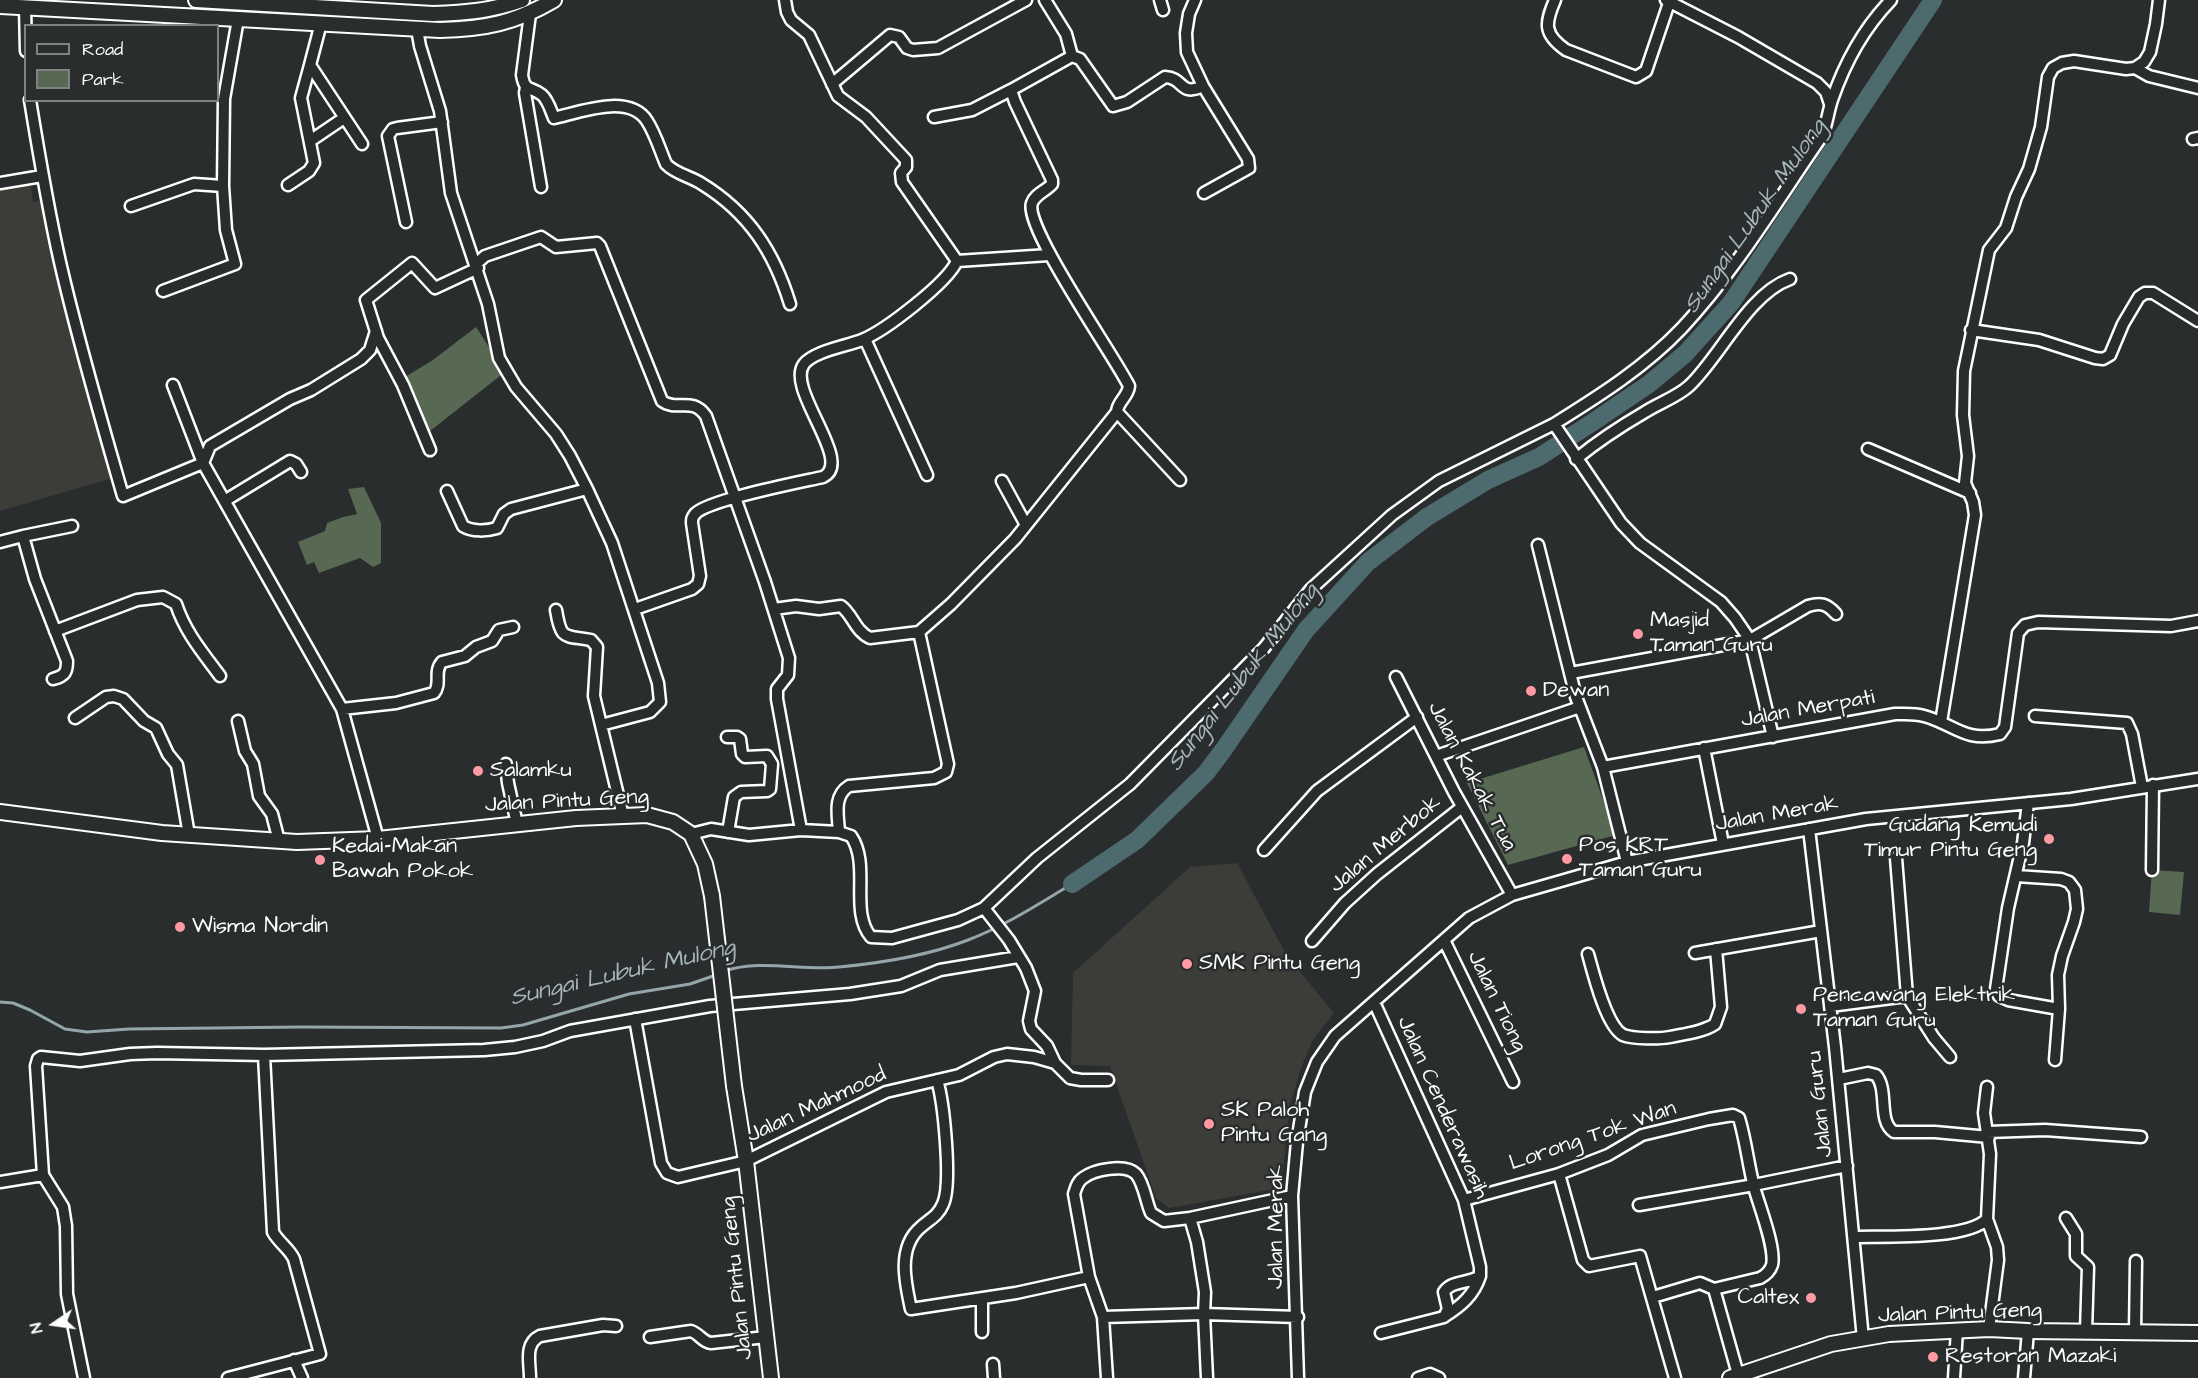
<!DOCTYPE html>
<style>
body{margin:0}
#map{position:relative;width:2198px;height:1378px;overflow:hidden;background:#2a2d2e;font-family:"Architects Daughter",sans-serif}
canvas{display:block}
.legend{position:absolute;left:24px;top:24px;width:195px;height:78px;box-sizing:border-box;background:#2a2d2e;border:2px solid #7f8182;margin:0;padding:8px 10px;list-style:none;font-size:18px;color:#fff}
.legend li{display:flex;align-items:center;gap:12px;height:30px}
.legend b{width:30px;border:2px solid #7f8182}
.north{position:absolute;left:24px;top:1294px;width:60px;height:60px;-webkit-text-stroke:4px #2a2d2e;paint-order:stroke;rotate:257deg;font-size:16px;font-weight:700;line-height:24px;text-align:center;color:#fff}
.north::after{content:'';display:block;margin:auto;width:21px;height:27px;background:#fff;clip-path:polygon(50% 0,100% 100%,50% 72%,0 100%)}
</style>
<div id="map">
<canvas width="2198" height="1378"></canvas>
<ul class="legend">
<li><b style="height:8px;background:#2a2d2e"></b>Road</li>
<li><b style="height:16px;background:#576953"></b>Park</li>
</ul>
<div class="north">N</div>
</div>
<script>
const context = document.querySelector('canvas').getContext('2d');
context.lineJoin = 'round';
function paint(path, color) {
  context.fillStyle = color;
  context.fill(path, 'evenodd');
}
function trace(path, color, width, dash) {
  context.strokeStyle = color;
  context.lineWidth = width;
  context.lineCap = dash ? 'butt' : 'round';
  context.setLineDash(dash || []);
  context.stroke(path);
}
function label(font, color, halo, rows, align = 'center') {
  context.font = font + ' "Architects Daughter",sans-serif';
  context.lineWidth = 5;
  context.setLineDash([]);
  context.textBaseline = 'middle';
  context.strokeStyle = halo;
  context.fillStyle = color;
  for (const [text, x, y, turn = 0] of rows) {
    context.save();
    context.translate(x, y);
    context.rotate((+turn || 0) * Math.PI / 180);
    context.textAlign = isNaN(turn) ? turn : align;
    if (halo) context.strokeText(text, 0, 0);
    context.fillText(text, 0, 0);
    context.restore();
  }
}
const built = new Path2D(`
 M30,180L33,202L44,200L116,477L0,511V185Z
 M1237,863L1287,956L1334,1013L1312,1041L1300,1071L1290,1106L1281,1188L1169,1208L1156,1198L1110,1066L1071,1065L1073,973L1190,867Z`);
const green = new Path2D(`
 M476,327L505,372L430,431L405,377L433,360Z
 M364,487L381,523V563L373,567L360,558L319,573L314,562L307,565L298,542L325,531L327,523L343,517L357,514L348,489Z
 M1584,747L1616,835L1508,865L1467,783Z
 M2152,870L2184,872L2180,915L2149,912Z`);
const stream = new Path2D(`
 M725,971C760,959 803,971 839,967C882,963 927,956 968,940C1005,926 1038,904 1072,884
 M0,1002L13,1003L30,1010L65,1029L87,1032L129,1029L301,1027L501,1028L523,1025L629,994L690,984L716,975`);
const river = new Path2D(`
 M1072,884L1137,840L1206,773L1224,749L1306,630L1368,562L1427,517L1488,480L1539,457L1593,422L1649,384L1685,354L1731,303L1933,0`);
const minor = new Path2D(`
 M785,0L787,12L791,20L809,35L838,96L866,117L906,160V167L901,173L902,182L957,261
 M1045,0L1066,34L1072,56
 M1160,0L1163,10
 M1195,0L1189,14L1186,33L1187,52L1203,86L1248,159L1249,168L1204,193
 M1555,0C1545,23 1543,34 1566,50L1636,77L1646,71L1670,0
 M1666,0L1738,37L1817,83L1826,92L1830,104
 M25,7L26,51
 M530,14L522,75C525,93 531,86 542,95C548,100 551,111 554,118C580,112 629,93 647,121C655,133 660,150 666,164C675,174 690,176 702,184C749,213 774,252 790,304
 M321,23L310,65L362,144
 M417,29L420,46L440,111L451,193L488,304L499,358L516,387L556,434L570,456L587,489L612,543L658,683L660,702L650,712L601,725L623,816
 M2135,68L2149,76L2198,88
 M832,84L890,35L899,37L907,48L913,50L938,48L1026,0
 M526,87L525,93L541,187
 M30,100C39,155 48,209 60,262C78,341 101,419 123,496L203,463L173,385
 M934,117L972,110L1011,90
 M2193,139L2198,138
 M310,141L344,118
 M0,183L42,176
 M288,185L309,171L314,163L301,98L310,65
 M131,206L194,184L223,186
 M406,222L388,136L393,129L397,128L442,122
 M957,261L1049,255
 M476,264L485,256L541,237L556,247L597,243L600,246L662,401C677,412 692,396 706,416L765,582L789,658L788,675L777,689V699L801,830
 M163,291L235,264L226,230L223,186L224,99L238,19
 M1971,330L2039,340L2095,358L2103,359L2110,355L2123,324L2139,297L2145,293H2153L2198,321
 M376,331L370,350L361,359L311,390L290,399L210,446L203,463L342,709L378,839
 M865,339L927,475
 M1868,449L1970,493
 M430,450L403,385L378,338L366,300L412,263L435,288L478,268
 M1576,459C1598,441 1621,426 1645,412C1659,403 1677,397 1689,386C1720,357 1748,294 1790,279
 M1180,480L1117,412C1117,402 1128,397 1129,386C1115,357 1023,226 1032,203C1035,194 1046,191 1052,184V180L1015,102L1011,90L1072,56L1080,59L1113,106L1127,102L1165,77C1185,78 1179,97 1203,86
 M1002,481L1026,525
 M447,491L463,526C472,532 487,531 497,528L504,514L511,509L587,489
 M226,500L290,461L296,464L301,472
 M23,536L72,526
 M0,542L23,536L35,579L67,661C67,672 65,676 53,679
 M1538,545L1576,697L1603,767L1627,862
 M635,609L692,589L698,584L700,576L692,523C692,519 692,518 695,514C707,500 801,482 823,477C855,462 785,389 804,364C814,351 847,346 862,340C886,330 947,283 957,261
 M774,609L796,606L819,609L841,606C853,615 855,631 870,638L919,632
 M556,610C561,641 564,635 591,640L597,647L594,696L601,725
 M55,631L137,600L163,597L176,604C185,632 203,653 220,676
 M1571,673L1750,640L1808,606C1821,602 1827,604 1836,614
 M1396,677L1454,792L1512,895
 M342,709L396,703L434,693C442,683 433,672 442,662L465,656L476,647L492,641L499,630L513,627
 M2035,716L2127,723L2132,734L2142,787
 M75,718L106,697L114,696L123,699L144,721L156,728L168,754L177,765L189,835
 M238,721L245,751L253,764L259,796L272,814L279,841
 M1941,722L1975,515L1973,502L1965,483L1968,456L1963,415L1964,371L1989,250L2006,228L2016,197L2029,169L2041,127L2048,77L2053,68L2062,63L2074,61L2126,69L2135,68L2144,62L2150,52L2156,24L2159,0
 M727,737H737L740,739L742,754L745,757L767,756L772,764L770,789L767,791L741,792L734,797L728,832
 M1773,737L1750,640L1735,618L1721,602L1640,543L1621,523L1554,424C1599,396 1645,367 1682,328C1736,270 1777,201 1822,136C1827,124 1828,112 1832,100C1845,62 1863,29 1891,0
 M1704,748L1723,844
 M1436,756L1580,707
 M506,764L508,783L517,824
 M1603,767L1895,714C1905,714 1914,713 1924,716C1954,724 1965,743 2000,734L2005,727L2018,633L2025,625L2038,622L2171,626L2198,621
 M2028,803L2023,843L2008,908L1996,989L1999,996L2008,1000L2059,1009
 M1809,829L1835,1047L1863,1339
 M839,832C838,815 833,796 849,786L934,778L946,772L948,764L919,632L951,604L1015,539L1117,412
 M691,834L711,829L749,835L801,830L839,832L851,836C871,865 849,911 871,937L892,938L958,920L984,908L1037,858L1130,784L1264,648L1311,589L1392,515L1439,481L1554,424
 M1264,850L1317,791L1417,717
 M1896,858L1907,996L1934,1038L1950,1057
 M2152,870L2153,785
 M2016,876L2061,879L2069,882L2075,890L2077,909L2074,922L2062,956L2058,975L2059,1009L2055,1060
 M984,908L1009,940L1026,968L1035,991L1029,1021L1031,1029L1047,1046L1055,1063
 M1444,940L1513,1082
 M1312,941L1345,903L1377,874L1462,807
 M1695,953L1821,931
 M1588,954C1593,972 1606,1026 1623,1035C1633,1039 1660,1039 1670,1037C1685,1034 1703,1032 1715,1024L1721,1007L1716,949
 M1374,1002L1464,1200L1480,1267V1276C1468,1284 1452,1280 1444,1292L1448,1309L1444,1317L1381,1333
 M1830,1006L1907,996
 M635,1019L661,1163L667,1173L678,1177L746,1161L886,1092L959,1075L994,1057L1007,1054L1034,1057L1055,1063L1070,1078L1081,1080H1108
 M1839,1079L1868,1073L1876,1075C1889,1090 1877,1121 1894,1132H1935L1989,1137
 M937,1080C944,1103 952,1184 943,1204C938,1216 930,1219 921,1227C897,1247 905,1282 911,1309L1016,1293L1089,1277
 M1988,1132L2045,1130L2141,1137
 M1559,1174L1583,1260L1589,1266L1640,1256L1675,1378
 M43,1175L36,1066L38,1059L41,1057L80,1061L130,1054L157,1053L264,1055L484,1050L515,1047L543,1041L570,1031L710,1006L850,994L901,986L940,970L1018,957
 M0,1182L43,1175L63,1207L66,1226L67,1294L84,1378
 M1464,1200L1559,1174L1608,1155L1642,1135L1709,1119L1733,1115L1739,1118C1746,1141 1748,1164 1754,1187C1759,1205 1776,1248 1772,1265C1770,1271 1766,1275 1760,1278L1714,1289L1700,1283L1653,1297
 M1639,1205L1754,1185L1847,1166
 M1190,1218L1197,1242L1205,1292L1204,1314L1207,1378
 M2066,1218L2076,1234V1256L2088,1267L2086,1331
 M1987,1219L1997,1247L1998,1260L1989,1329
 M1854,1237C1884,1236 1967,1240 1987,1219L1990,1154L1984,1113L1987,1087
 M1714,1289L1739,1378
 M1445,1316C1461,1306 1474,1295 1480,1276
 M1103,1317L1204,1314L1298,1317
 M982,1332V1299
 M2135,1332L2136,1261
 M650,1337L691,1331C700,1334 702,1342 711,1343L766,1337
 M294,1360L302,1378
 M993,1364L994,1378
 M228,1378L320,1354L294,1259C289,1248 279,1243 273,1232L264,1055
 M530,1378C530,1362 524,1344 540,1336L603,1325L616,1326
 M1107,1378L1103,1317L1089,1277L1074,1194C1076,1188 1077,1182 1083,1178C1093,1170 1125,1163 1136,1174C1144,1183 1146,1202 1151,1213L1164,1221L1190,1218L1292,1196
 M1298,1378L1292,1196L1297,1142L1305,1092L1317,1062L1335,1036L1469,918L1512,895L1627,862L1866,819L2071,799L2198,779
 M1418,1378L1430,1374L1439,1378
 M1954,1378L1957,1330
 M2024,1378L2028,1331`);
const major = new Path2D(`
 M196,0L433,14C465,13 491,11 522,0
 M0,6L440,30C485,29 515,23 554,0
 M0,812L162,833L297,842L378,839L576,818L647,815L673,822L691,834L705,864L712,896
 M734,1086L746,1161L771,1378
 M1730,1378L1831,1344L1889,1334L1989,1329L2028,1331L2198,1333`);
const majorBridge = new Path2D(`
 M712,896L734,1086`);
const markers = [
 [1638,634,6,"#ff9aa2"],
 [1531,691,6,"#ff9aa2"],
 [478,771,6,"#ff9aa2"],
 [2049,839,6,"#ff9aa2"],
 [1567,859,6,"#ff9aa2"],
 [320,860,6,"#ff9aa2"],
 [180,927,6,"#ff9aa2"],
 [1187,964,6,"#ff9aa2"],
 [1801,1009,6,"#ff9aa2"],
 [1209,1124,6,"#ff9aa2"],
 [1811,1298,6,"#ff9aa2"],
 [1933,1357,6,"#ff9aa2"]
];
const poiNames = [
 ["Masjid",1650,621],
 ["Taman Guru",1650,646],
 ["Dewan",1543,691],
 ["Salamku",490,771],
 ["Gudang Kemudi",2037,826,"right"],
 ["Timur Pintu Geng",2037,851,"right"],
 ["Pos KRT",1579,846],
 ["Taman Guru",1579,871],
 ["Kedai Makan",332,847],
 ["Bawah Pokok",332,872],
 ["Wisma Nordin",192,927],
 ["SMK Pintu Geng",1199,964],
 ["Pencawang Elektrik",1813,996],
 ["Taman Guru",1813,1021],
 ["SK Paloh",1221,1111],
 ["Pintu Gang",1221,1136],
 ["Caltex",1799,1298,"right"],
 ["Restoran Mazaki",1945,1357]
];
const streetNames = [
 ["Jalan Merpati",1808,710,-10],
 ["Jalan Kakak Tua",1471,777,62],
 ["Jalan Pintu Geng",567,802,-3],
 ["Jalan Merak",1777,815,-10],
 ["Jalan Merbok",1386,845,-40],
 ["Jalan Tiong",1496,1002,64],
 ["Jalan Guru",1821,1104,-96],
 ["Jalan Mahmood",817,1106,-25],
 ["Jalan Cenderawasih",1442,1108,66],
 ["Lorong Tok Wan",1593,1137,-19],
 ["Jalan Merak",1277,1227,-90],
 ["Jalan Pintu Geng",738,1278,-96],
 ["Jalan Pintu Geng",1960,1314,-2]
];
const waterNames = [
 ["Sungai Lubuk Mulong",1756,217,-55],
 ["Sungai Lubuk Mulong",1244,678,-52],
 ["Sungai Lubuk Mulong",623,974,-13]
];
paint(built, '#3c3c38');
paint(green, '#576953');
trace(stream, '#94a6a9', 3);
trace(river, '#4d6b6f', 18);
trace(minor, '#fff', 15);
trace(major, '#fff', 18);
trace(minor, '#2a2d2e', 10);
trace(major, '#2a2d2e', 14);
trace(majorBridge, '#fff', 18, []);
trace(majorBridge, '#2a2d2e', 14);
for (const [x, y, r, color] of markers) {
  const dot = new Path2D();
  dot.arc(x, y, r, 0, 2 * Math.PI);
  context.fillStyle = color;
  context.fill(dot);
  trace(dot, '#2a2d2e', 2);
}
label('22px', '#fff', '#2a2d2e', poiNames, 'left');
label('22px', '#fff', '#2a2d2e', streetNames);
label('italic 24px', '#a6b5b7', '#2a2d2e', waterNames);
</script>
